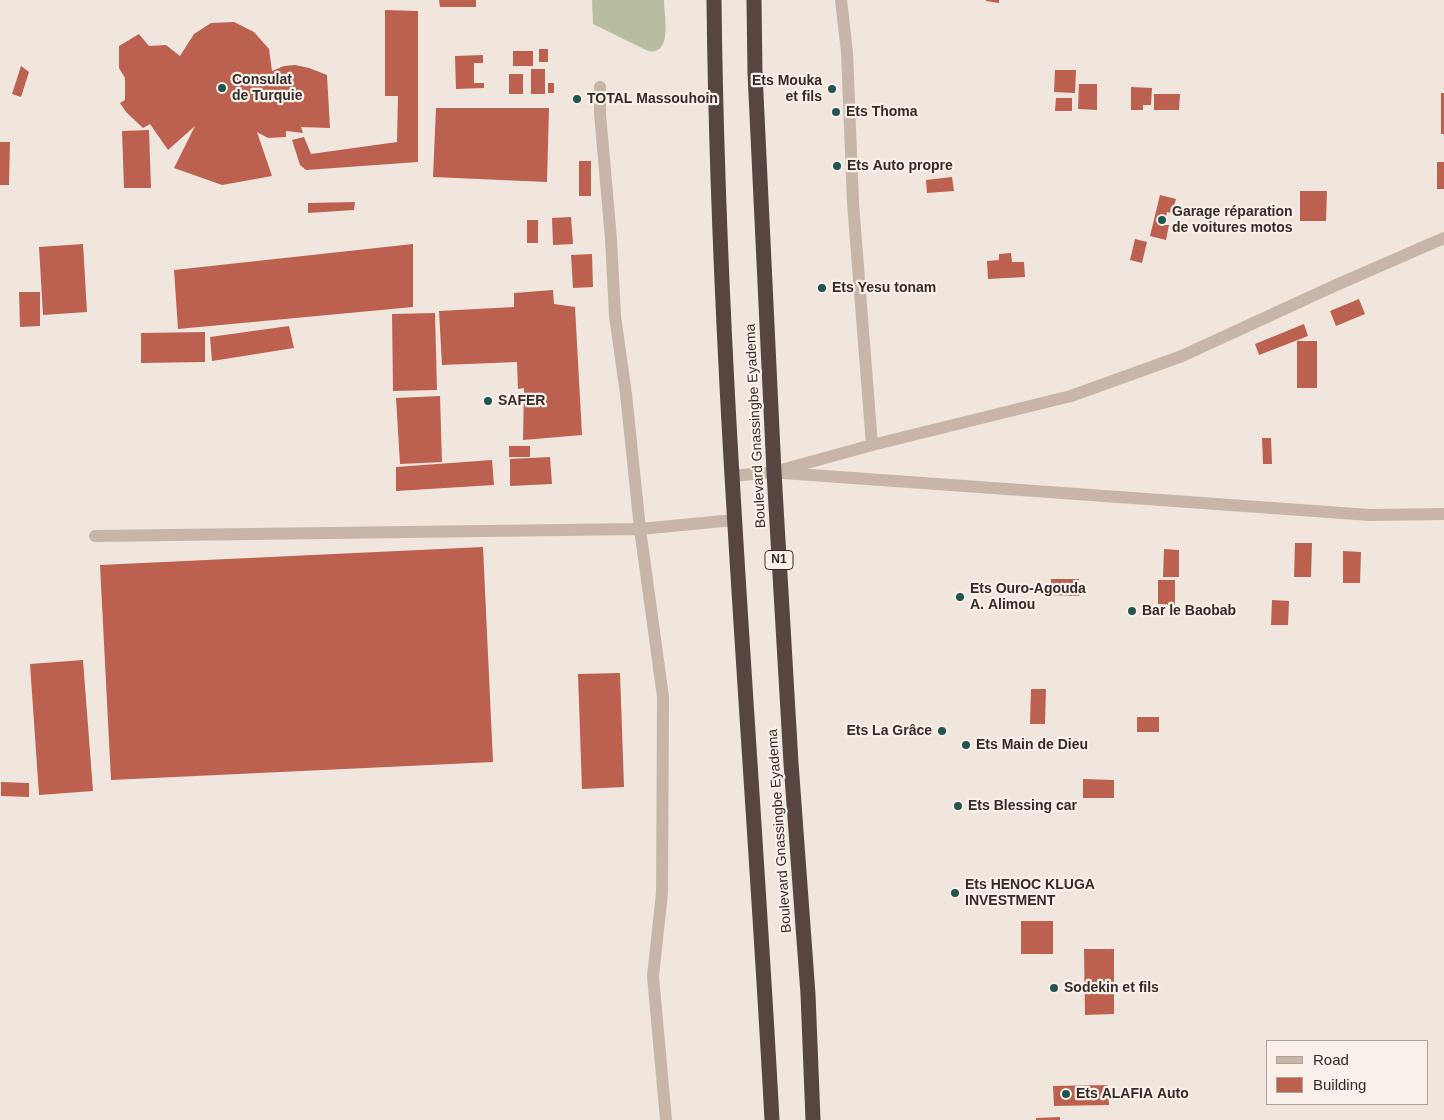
<!DOCTYPE html>
<meta charset="utf-8">
<style>
body{margin:0}
#map{position:relative;width:1444px;height:1120px;overflow:hidden;background:#f0e6dd;font-family:Arial,sans-serif}
canvas{display:block}
.legend{position:absolute;left:1266px;top:1040px;width:162px;height:65px;box-sizing:border-box;background:#f8f0e9;border:1px solid #aaa29c;margin:0;padding:6px 9px;list-style:none;font-size:15px;color:#352c29}
.legend li{display:flex;align-items:center;gap:10px;height:25px}
.legend b{width:25px;border:1px solid #aaa29c}
</style>
<div id="map">
<canvas width="1444" height="1120"></canvas>
<ul class="legend">
<li><b style="height:6px;background:#c7b5aa"></b>Road</li>
<li><b style="height:14px;background:#bc6050"></b>Building</li>
</ul>
</div>
<script>
const context = document.querySelector('canvas').getContext('2d');
context.lineJoin = 'round';
function paint(path, color) {
  context.fillStyle = color;
  context.fill(path, 'evenodd');
}
function trace(path, color, width, dash) {
  context.strokeStyle = color;
  context.lineWidth = width;
  context.lineCap = dash ? 'butt' : 'round';
  context.setLineDash(dash || []);
  context.stroke(path);
}
function label(font, color, halo, rows, align = 'center') {
  context.font = font + ' Arial,sans-serif';
  context.lineWidth = 4.5;
  context.setLineDash([]);
  context.textBaseline = 'middle';
  context.strokeStyle = halo;
  context.fillStyle = color;
  for (const [text, x, y, turn = 0] of rows) {
    context.save();
    context.translate(x, y);
    context.rotate((+turn || 0) * Math.PI / 180);
    context.textAlign = isNaN(turn) ? turn : align;
    if (halo) context.strokeText(text, 0, 0);
    context.fillText(text, 0, 0);
    context.restore();
  }
}
const green = new Path2D(`
 M592,0H664C664,15 673,56 648,51L593,24Z`);
const building = new Path2D(`
 M439,0H476V7H440Z
 M986,0H999V3L986,1Z
 M385,10L418,11V162L306,170L300,165L292,140L304,137L311,154L397,142L398,96H385Z
 M234,22L254,32L269,49L272,71L284,66L295,65L309,68L327,75L330,128L301,127L303,133L286,131V137L268,138L257,132L272,176L222,185L174,168L195,126L168,150L150,124L143,128L126,112L120,103L125,100V78L119,68V46L139,34L149,46L166,45L180,56L194,34L211,23Z
 M539,49H548V62H539Z
 M513,51H533V66H513Z
 M483,55V63H474V83H484V88L456,89L455,56Z
 M21,66L29,72L21,97L12,94Z
 M531,69H545V94H531Z
 M1055,70H1076L1075,93L1054,92Z
 M509,74H523V94H509Z
 M548,83H554V93H548Z
 M1079,84H1097V110L1078,109Z
 M1131,87L1152,88L1151,105H1143V110H1131Z
 M1441,93H1444V134H1441Z
 M1154,94H1180L1179,110H1154Z
 M1056,98H1072V111H1055Z
 M436,108H549L547,182L433,177Z
 M149,130L151,188H124L122,131Z
 M0,142H10L9,185H0Z
 M579,161H591V196H579Z
 M1437,162H1444V189H1437Z
 M952,177L954,191L927,193L926,180Z
 M1300,191H1327L1326,221H1300Z
 M1160,195L1176,199L1172,213L1167,212L1164,225H1169L1166,240L1150,236Z
 M355,202L354,210L308,213V203Z
 M571,217L573,244L553,245L552,218Z
 M527,220H538V243H527Z
 M1135,239L1147,242L1142,263L1130,260Z
 M83,244L87,312L43,315L39,247Z
 M413,244V307L178,329L174,270Z
 M1011,253L1012,262H1024L1025,277L988,279L987,261L999,260V254Z
 M592,254L593,287L573,288L571,255Z
 M553,290L554,304L575,307L582,435L523,440L524,388L518,389L517,362L442,365L439,311L514,307V293Z
 M19,292H40V326L20,327Z
 M1359,299L1365,314L1336,326L1330,311Z
 M435,313L437,390L393,391L392,314Z
 M1304,324L1308,336L1259,355L1255,344Z
 M289,326L294,348L212,361L210,337Z
 M205,332V362L141,363V333Z
 M1297,341H1317V388H1297Z
 M440,396L442,462L400,464L396,398Z
 M1262,438H1271L1272,464H1263Z
 M509,446H530V457H509Z
 M550,457L552,484L510,486V459Z
 M492,460L494,485L396,491V467Z
 M1295,543H1312L1311,577H1294Z
 M483,547L493,762L111,780L100,565Z
 M1164,549L1179,550V577H1163Z
 M1343,551L1361,552L1360,583H1343Z
 M1051,579H1079V596L1051,595Z
 M1158,580H1175V605L1158,604Z
 M1272,600L1289,601L1288,625H1271Z
 M83,660L93,791L39,795L30,664Z
 M620,673L624,787L582,789L578,674Z
 M1031,689H1046L1045,724H1030Z
 M1137,717H1159V732H1137Z
 M1083,779L1114,780V798H1083Z
 M1,782L29,783V797L1,796Z
 M1021,921H1053V954H1021Z
 M1084,949H1114V1014L1085,1015Z
 M1108,1085L1109,1105L1054,1106L1053,1086Z
 M1060,1117V1120H1036V1118Z`);
const minor = new Path2D(`
 M841,0L847,52L853,203L872,445
 M600,87V114L611,239L615,316L626,394L640,529L663,697L662,893L653,976L666,1120
 M783,473L1370,515L1444,514
 M732,476L774,472L872,445L1071,396L1182,356L1334,286L1444,238
 M95,536L640,529L734,520`);
const highway = new Path2D(`
 M714,0C718,374 752,747 772,1120
 M754,0L755,73L774,472L791,763L808,994L813,1120`);
const markers = [
 [222,88,5,"#225452"],
 [832,89,5,"#225452"],
 [577,99,5,"#225452"],
 [836,112,5,"#225452"],
 [837,166,5,"#225452"],
 [1162,220,5,"#225452"],
 [822,288,5,"#225452"],
 [488,401,5,"#225452"],
 [960,597,5,"#225452"],
 [1132,611,5,"#225452"],
 [942,731,5,"#225452"],
 [966,745,5,"#225452"],
 [958,806,5,"#225452"],
 [955,893,5,"#225452"],
 [1054,988,5,"#225452"],
 [1066,1094,5,"#225452"]
];
const shields = [
 [779,560,28]
];
const shieldNames = [
 ["N1",779,560]
];
const poiNames = [
 ["Consulat",232,80],
 ["de Turquie",232,96],
 ["Ets Mouka",822,81,"right"],
 ["et fils",822,97,"right"],
 ["TOTAL Massouhoin",587,99],
 ["Ets Thoma",846,112],
 ["Ets Auto propre",847,166],
 ["Garage réparation",1172,212],
 ["de voitures motos",1172,228],
 ["Ets Yesu tonam",832,288],
 ["SAFER",498,401],
 ["Ets Ouro-Agouda",970,589],
 ["A. Alimou",970,605],
 ["Bar le Baobab",1142,611],
 ["Ets La Grâce",932,731,"right"],
 ["Ets Main de Dieu",976,745],
 ["Ets Blessing car",968,806],
 ["Ets HENOC KLUGA",965,885],
 ["INVESTMENT",965,901],
 ["Sodekin et fils",1064,988],
 ["Ets ALAFIA Auto",1076,1094]
];
const streetNames = [
 ["Boulevard Gnassingbe Eyadema",756,426,-93],
 ["Boulevard Gnassingbe Eyadema",780,831,-94]
];
paint(green, '#b6be9f');
paint(building, '#bc6050');
trace(minor, '#c7b5aa', 12);
trace(highway, '#564541', 15);
for (const [x, y, r, color] of markers) {
  const dot = new Path2D();
  dot.arc(x, y, r, 0, 2 * Math.PI);
  context.fillStyle = color;
  context.fill(dot);
  trace(dot, '#f8f0e9', 2);
}
for (const [x, y, w] of shields) {
  const box = new Path2D();
  box.roundRect(x - w / 2, y - 9.5, w, 19, 4);
  context.fillStyle = '#f8f0e9';
  context.fill(box);
  trace(box, '#352c29', 1);
}
label('bold 12px', '#352c29', null, shieldNames);
label('bold 14px', '#352c29', '#f8f0e9', poiNames, 'left');
label('14px', '#352c29', '#f8f0e9', streetNames);
</script>
